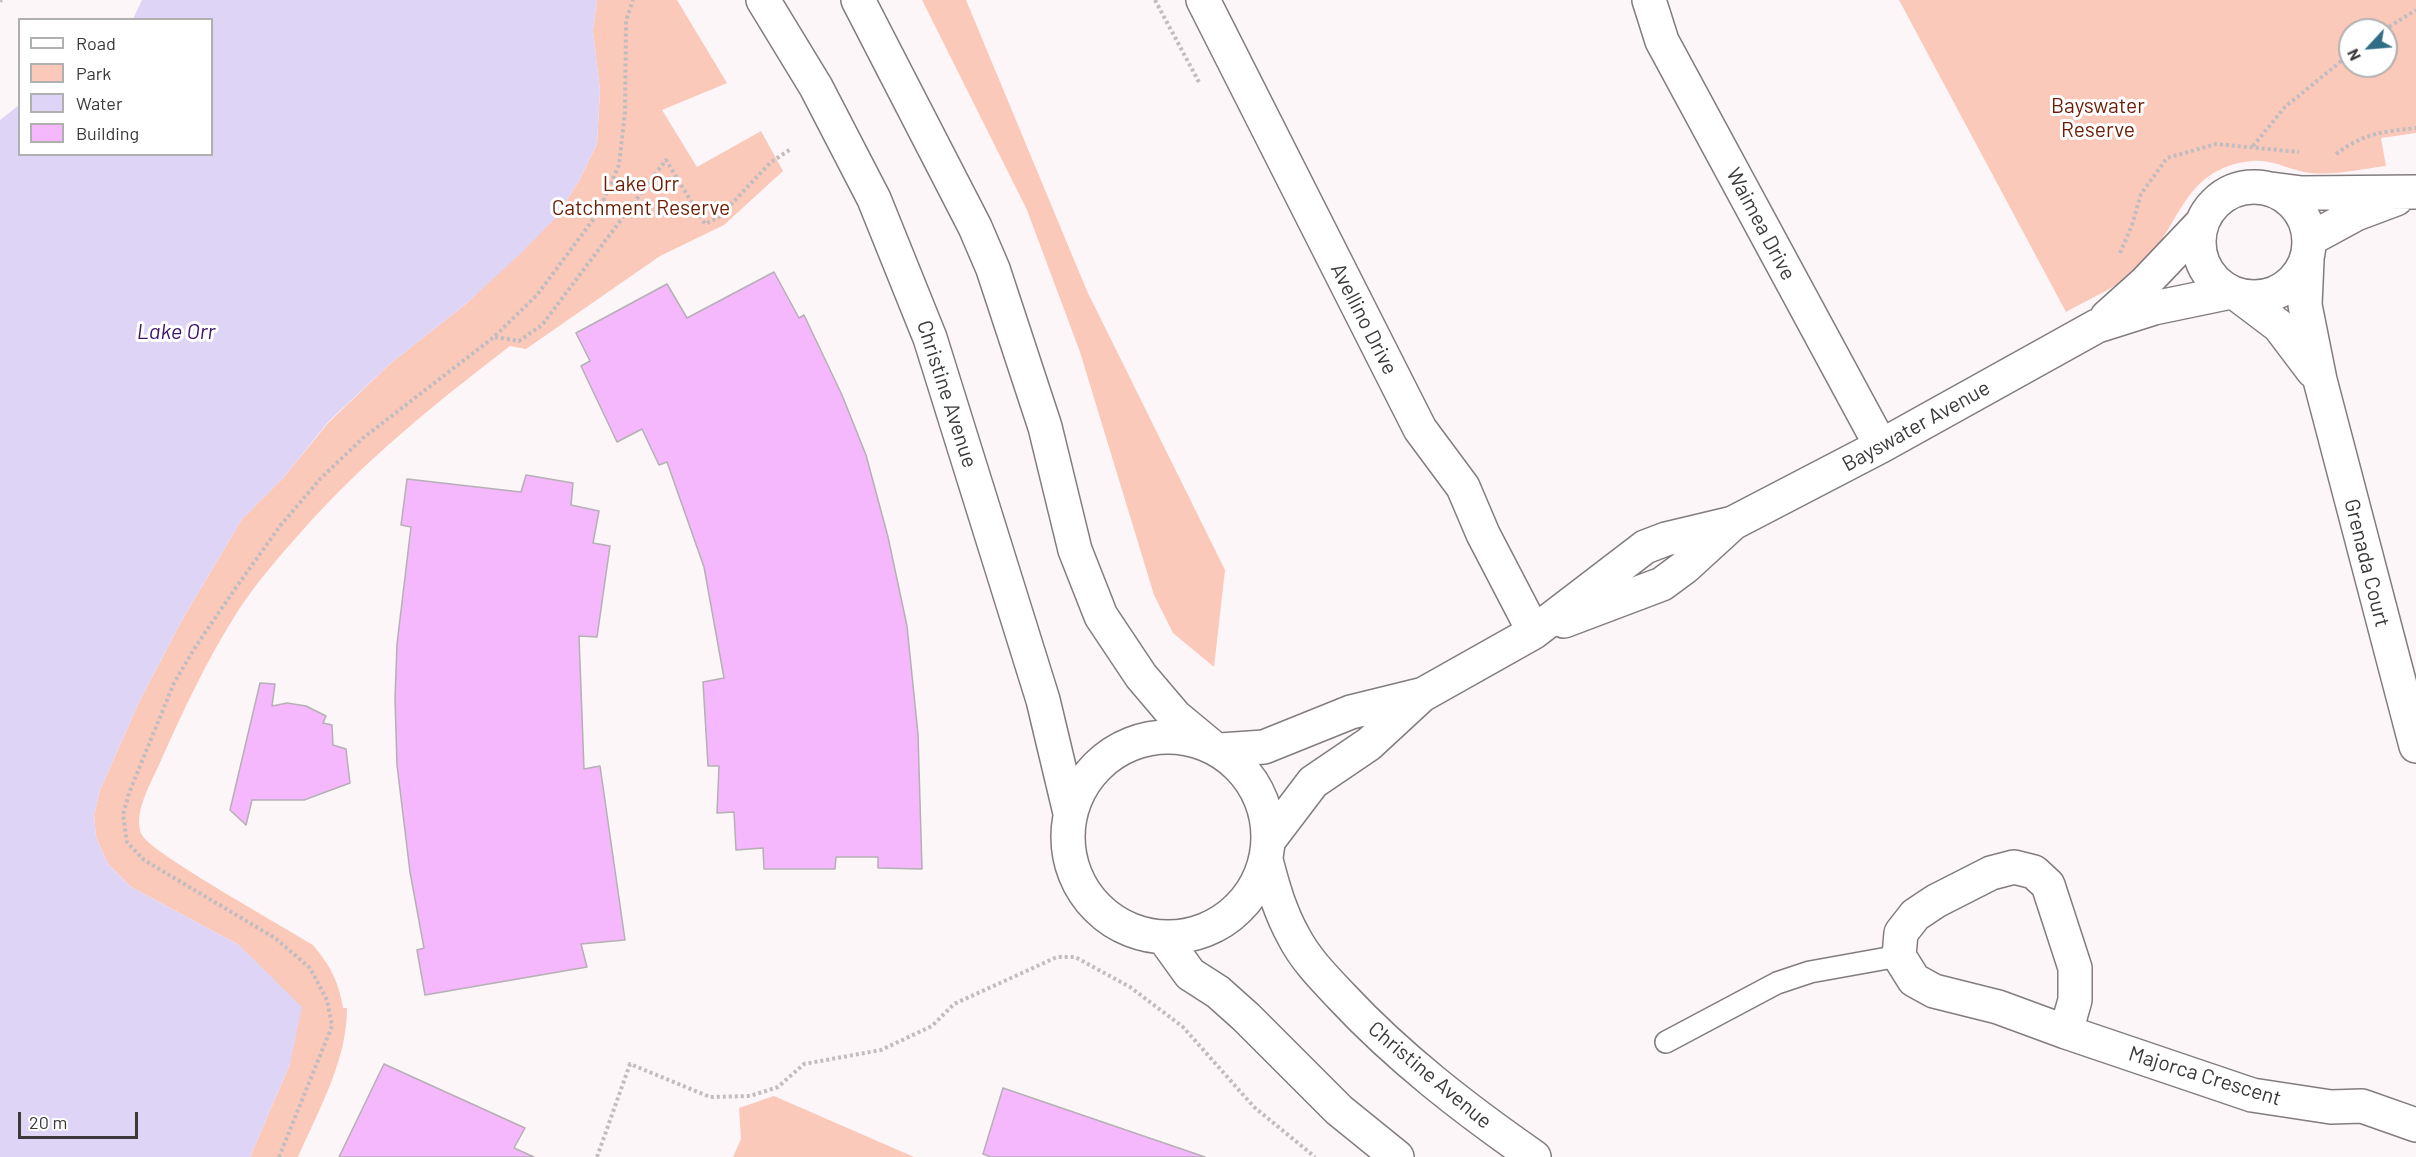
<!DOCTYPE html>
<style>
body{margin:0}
#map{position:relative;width:2416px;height:1157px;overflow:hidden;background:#fcf6f9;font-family:Barlow,sans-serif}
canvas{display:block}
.legend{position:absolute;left:18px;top:18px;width:195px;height:138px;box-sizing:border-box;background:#fff;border:2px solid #b1b0b0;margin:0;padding:8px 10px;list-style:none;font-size:18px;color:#3b393a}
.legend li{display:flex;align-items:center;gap:12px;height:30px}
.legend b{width:30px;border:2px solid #b1b0b0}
.north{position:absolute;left:2338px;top:18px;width:60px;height:60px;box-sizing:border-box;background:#fff;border:2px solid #b1b0b0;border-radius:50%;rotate:244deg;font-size:16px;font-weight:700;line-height:24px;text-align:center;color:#3b393a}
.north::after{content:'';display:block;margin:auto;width:21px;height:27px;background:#316e85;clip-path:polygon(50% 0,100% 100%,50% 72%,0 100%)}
.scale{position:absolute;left:18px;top:1112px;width:120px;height:27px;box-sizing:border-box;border:3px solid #3b393a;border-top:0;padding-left:8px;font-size:18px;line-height:21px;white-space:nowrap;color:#3b393a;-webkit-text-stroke:4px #fff;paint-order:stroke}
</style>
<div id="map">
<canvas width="2416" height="1157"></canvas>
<ul class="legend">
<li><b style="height:8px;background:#fff"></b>Road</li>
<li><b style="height:16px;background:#fbc9ba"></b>Park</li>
<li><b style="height:16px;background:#ded5f6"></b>Water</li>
<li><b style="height:16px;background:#f5b8fc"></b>Building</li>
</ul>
<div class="north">N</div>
<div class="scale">20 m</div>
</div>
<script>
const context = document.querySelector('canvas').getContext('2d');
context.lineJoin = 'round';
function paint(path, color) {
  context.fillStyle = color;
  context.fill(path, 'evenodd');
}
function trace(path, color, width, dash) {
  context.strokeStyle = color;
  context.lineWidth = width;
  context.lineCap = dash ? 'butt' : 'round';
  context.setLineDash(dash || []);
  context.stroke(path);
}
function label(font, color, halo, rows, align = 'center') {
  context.font = font + ' Barlow,sans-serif';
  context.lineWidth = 6;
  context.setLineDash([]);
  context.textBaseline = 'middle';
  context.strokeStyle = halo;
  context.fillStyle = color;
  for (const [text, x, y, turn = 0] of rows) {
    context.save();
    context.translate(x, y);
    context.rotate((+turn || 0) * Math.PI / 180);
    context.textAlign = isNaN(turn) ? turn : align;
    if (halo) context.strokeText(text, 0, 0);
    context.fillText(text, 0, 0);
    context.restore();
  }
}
const green = new Path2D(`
 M597,0H677L727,83L662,110L697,167L761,131L783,171L724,225L660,256L526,349L510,346C432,406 366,459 301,532C278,558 255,584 236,614C207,660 184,709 162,758C154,778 131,814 142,835C151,853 286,928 313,945C330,965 339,982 343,1008H347C347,1061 319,1109 298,1157H250L290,1064L239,945L131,887L108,864L96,837L94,815L100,790L139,702L182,620L242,519L283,478L329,422L391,363L467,303L555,218L579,181L597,144L600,90L593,31Z
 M922,0H966L1087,291L1225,570L1214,667L1173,633L1154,595L1080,352L1027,210Z
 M1899,0H2416V133L2381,138L2386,166C2360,169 2329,177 2304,172C2286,168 2270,159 2251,161C2181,169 2181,228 2140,267C2120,286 2091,298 2066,312ZM2350,30H2386V66H2350Z
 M774,1096L914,1157H733L741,1139L739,1108Z`);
const water = new Path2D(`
 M142,0H597L593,31L600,90L597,144L579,181L555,218L520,254L467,303L391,363L329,421L283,478L242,519L182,620L139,702L100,790L94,815L96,837L108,864L131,887L239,945L302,1007L290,1064L250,1157H0V120L19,105L20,154H212V20L133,19Z`);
const building = new Path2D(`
 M774,272L799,318L804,315L842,395L866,455L888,537L907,626L918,734L922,869L878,868V857H836L835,869H764L763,848L736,850L734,812L717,813L719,766H708L703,682L724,678L704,567L667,462L659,465L642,429L617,442L581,366L590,361L576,333L667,284L687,318Z
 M526,475L573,483L571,505L599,511L593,543L610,546L597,637L579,636L584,769L600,766L625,940L581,944L587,967L425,995L417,950L424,948L410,872L397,765L395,699L397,644L411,527L401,525L407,479L521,492Z
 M260,683L275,684L272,706L287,703L306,706L326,716L323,723L332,725L333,745L346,749L350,783L304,800H252L246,825L230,810Z
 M384,1064L525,1128L514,1148L534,1157H339Z
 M1003,1088L1205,1157H991L983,1154Z`);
const path = new Path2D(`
 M1155,0L1200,84
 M0,1L2,0
 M2384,30L2416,10
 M2253,146L2285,107L2350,54
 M2336,154C2364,133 2382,132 2416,128
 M2120,253L2132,225L2141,194L2167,158L2216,144L2299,152
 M495,337L519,341L542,325L666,160L705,224L719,217L771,162L791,149
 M279,1157L332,1026L327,1000L310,968L275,938L144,860L127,842L123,815L129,793L174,683L196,646L237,586L280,526L321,478L363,438L494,337L537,295L598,213L619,165L625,112L626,21L633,0
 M597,1157L630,1064L710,1097L750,1096L778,1087L804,1064L881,1050L932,1026L954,1004L1057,957H1075L1130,987L1183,1027L1254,1107L1315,1157`);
const lane = new Path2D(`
 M1666,1042L1777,983L1810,972L1899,956`);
const street = new Path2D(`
 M1203,0L1420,429L1463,487L1483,534L1534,632
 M1649,0L1662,41L1881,446
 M2199 242a55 55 0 1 1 110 0a55 55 0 1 1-110 0Z
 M2271,189L2302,193L2416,192
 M2310,239L2356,214L2396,199
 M2307,260L2305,305L2320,380L2416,746
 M2238,295L2279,326L2313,371
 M2107,317L2145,283L2202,223
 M1564,621L1662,584L1685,567L1732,524
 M1220,750L1264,747L1351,712L1420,695
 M1269,840L1313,782L1369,744L1422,695L1534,632L1645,547L1666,539L1733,523L1881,446L2097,326L2154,308L2231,292
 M2066,1032L1998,1007L1934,991L1914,980L1899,956L1901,933L1915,915L1936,901L1991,873L2014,867L2034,872L2048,885L2075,968V1000L2066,1032L2252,1095L2331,1107L2362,1106L2416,1125`);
const secondary = new Path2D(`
 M763,0L816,87L874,199L930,338L1043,700L1070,813
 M858,0L975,227L993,269L1045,427L1075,550L1101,616L1141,676L1175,716L1210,745
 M1068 837a100 100 0 1 1 200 0a100 100 0 1 1-200 0Z
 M1266,860C1273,887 1280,912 1294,937C1306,960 1324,978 1342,997C1399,1058 1465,1109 1534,1157
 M1164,938L1190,974L1218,992L1246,1017L1339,1110L1397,1157`);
const parkNames = [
 ["Bayswater",2098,106],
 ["Reserve",2098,130],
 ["Lake Orr",641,184],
 ["Catchment Reserve",641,208]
];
const streetNames = [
 ["Waimea Drive",1761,224,62],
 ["Avellino Drive",1364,319,63],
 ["Christine Avenue",947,394,72],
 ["Bayswater Avenue",1916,426,-29],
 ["Grenada Court",2367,563,76],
 ["Christine Avenue",1430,1075,40],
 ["Majorca Crescent",2205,1076,17]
];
const waterNames = [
 ["Lake Orr",176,332]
];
paint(green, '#fbc9ba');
paint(water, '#ded5f6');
paint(building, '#f5b8fc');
trace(building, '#b4b0b4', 1.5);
trace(lane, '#827c7f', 24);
trace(street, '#827c7f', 36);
trace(secondary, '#827c7f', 36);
trace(path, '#c1bcbf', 4, [3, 3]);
trace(lane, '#fff', 21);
trace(street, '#fff', 33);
trace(secondary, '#fff', 33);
label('21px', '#6b1e05', '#fff', parkNames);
label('21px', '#3b393a', '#fff', streetNames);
label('italic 22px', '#3e146e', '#fff', waterNames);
</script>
